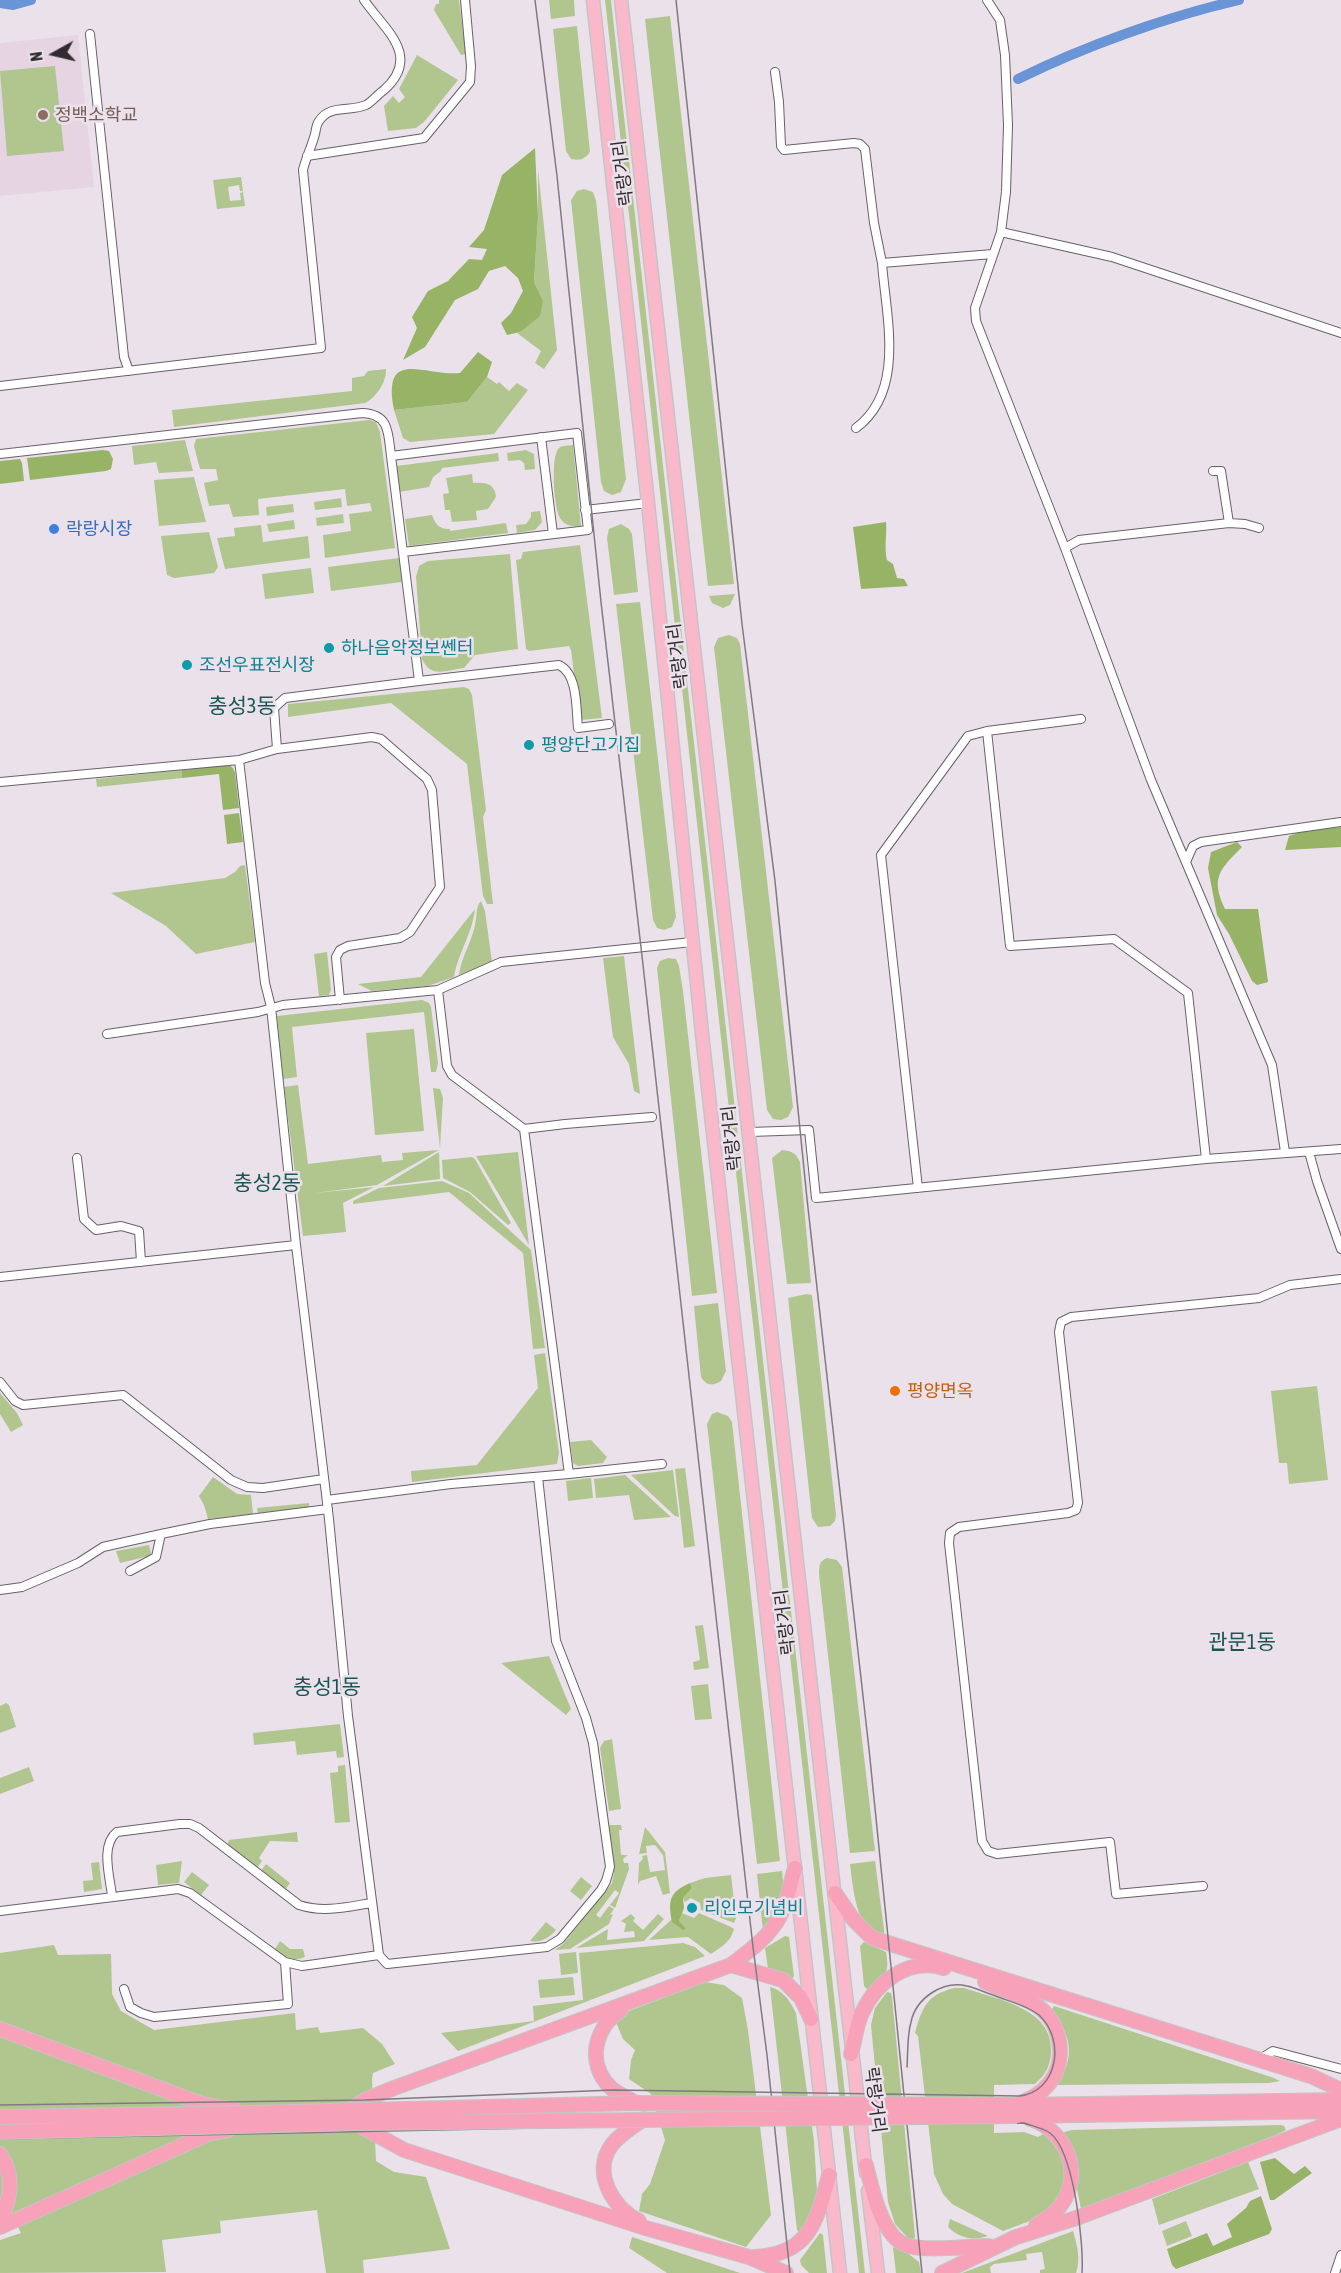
<!DOCTYPE html>
<meta charset="utf-8">
<style>
body{margin:0}
#map{position:relative;width:1341px;height:2273px;overflow:hidden;background:#eae1eb;font-family:"Asap Condensed",sans-serif}
canvas{display:block}
.north{position:absolute;left:24px;top:24px;width:60px;height:60px;-webkit-text-stroke:4px #eae1eb;paint-order:stroke;rotate:262deg;font-size:16px;font-weight:700;line-height:24px;text-align:center;color:#302c30}
.north::after{content:'';display:block;margin:auto;width:21px;height:27px;background:#302c30;clip-path:polygon(50% 0,100% 100%,50% 72%,0 100%)}
</style>
<div id="map">
<canvas width="1341" height="2273"></canvas>
<div class="north">N</div>
</div>
<script>
const context = document.querySelector('canvas').getContext('2d');
context.lineJoin = 'round';
function paint(path, color) {
  context.fillStyle = color;
  context.fill(path, 'evenodd');
}
function trace(path, color, width, dash) {
  context.strokeStyle = color;
  context.lineWidth = width;
  context.lineCap = dash ? 'butt' : 'round';
  context.setLineDash(dash || []);
  context.stroke(path);
}
function label(font, color, halo, rows, align = 'center') {
  context.font = font + ' "Asap Condensed","Noto Sans KR",sans-serif';
  context.lineWidth = 5;
  context.setLineDash([]);
  context.textBaseline = 'middle';
  context.strokeStyle = halo;
  context.fillStyle = color;
  for (const [text, x, y, turn = 0] of rows) {
    context.save();
    context.translate(x, y);
    context.rotate((+turn || 0) * Math.PI / 180);
    context.textAlign = isNaN(turn) ? turn : align;
    if (halo) context.strokeText(text, 0, 0);
    context.fillText(text, 0, 0);
    context.restore();
  }
}
const education = new Path2D(`
 M78,35L94,187L0,196V43Z`);
const green = new Path2D(`
 M439,0H459L466,54L461,55L434,10L436,4H439Z
 M549,0H574L575,16L551,19Z
 M605,0H611L865,2273H859Z
 M670,16L734,584L708,586L645,19Z
 M577,26L590,152C585,159 580,161 571,159L566,151L553,29Z
 M417,55L458,80L424,122L416,128L388,131L384,106L393,96L399,103L405,97L399,89Z
 M55,66L64,151L7,156L0,71Z
 M538,170L557,350L544,369L535,363L541,351L517,333L520,332L534,283L538,217Z
 M241,177L243,191H240L239,185L228,187L230,201L241,200L240,193L243,192L245,206L217,209L213,180Z
 M584,189L593,192L596,201L626,479L621,492L612,495L604,491L601,482L571,200L577,191Z
 M386,369C387,381 376,398 365,403L174,427L172,410L352,391V378L364,376L368,371Z
 M487,377L497,384L499,382L509,391L517,383L528,390L494,434L410,442L403,438L394,410L467,402Z
 M369,420L376,422L380,432L395,548L325,558L323,535L351,531L349,514L372,511L370,503L347,506L345,489L258,499L259,515L233,517L229,504L209,506L204,483L218,480L216,469H200L194,446L196,439Z
 M185,440L193,471L159,473L156,462L134,465L132,446Z
 M573,445L581,526C573,527 565,526 560,518C554,509 550,456 559,448C562,445 568,446 573,445Z
 M526,450L534,454L535,469L525,470L524,463L520,460L508,461L507,453Z
 M498,453L499,461L442,468L441,471L433,477L429,487L399,492L396,466Z
 M472,474L473,483C485,482 495,483 496,497L488,509L476,511L477,520L452,522L450,510H445L443,494L449,493L446,478Z
 M194,477L206,522L159,526L154,480Z
 M341,498L342,507L315,510L314,502Z
 M293,504L294,512L267,516L266,507Z
 M540,511L542,522L535,530L517,533L516,525L526,524L531,517V512Z
 M343,514L344,523L317,526L316,518Z
 M432,515C435,524 440,530 450,529V531L506,523L508,533L409,546L405,519Z
 M294,520L295,529L269,532L267,524Z
 M621,524L629,529L632,534L638,592L614,595L607,538L609,529Z
 M261,525L263,542L308,536L310,558L225,569L217,538L235,536L234,528Z
 M209,532L218,567L214,573L174,578L167,575L161,536Z
 M580,545L602,718L580,720L571,650L569,646L529,651L526,649L516,560L521,559L523,552Z
 M510,554L518,649L475,655L464,668C447,670 431,679 422,659L416,577L419,566L428,561Z
 M399,558L402,582L331,591L328,567Z
 M311,568L314,593L265,599L262,574Z
 M735,594L730,605L723,608L712,603L709,596Z
 M640,602L676,917L672,927L664,930L657,928L653,920L616,604Z
 M729,635L737,638L740,644L793,1107L788,1117L781,1120L773,1119L767,1110L714,647L718,638Z
 M464,687L469,689L472,695L486,810L483,817L493,904H487L483,896L467,764L391,703L288,717V704Z
 M182,770V778L97,787L96,779Z
 M245,865L255,942L196,954L166,926L111,893L225,878L235,872L240,866Z
 M481,901L485,911L492,962L459,975C461,956 474,939 476,919C477,912 476,907 481,901Z
 M475,909C472,935 458,953 454,977L428,986L372,991L358,984L421,977Z
 M327,952L331,990L329,995L319,996L314,954Z
 M624,956L640,1094L634,1091L629,1064L613,1037L603,958Z
 M668,958L676,959L679,966L683,991L717,1293L692,1296L657,968L660,961Z
 M422,1000L429,1003L431,1007L438,1063L436,1072H431L424,1012L292,1027L297,1077L283,1079L277,1016Z
 M414,1029L424,1131L375,1135L366,1033Z
 M298,1085L308,1164L381,1155L382,1162L403,1160L402,1153L439,1150L377,1185L315,1193L374,1187L343,1203L346,1232L303,1236L284,1087Z
 M433,1088L440,1089L443,1098L440,1148Z
 M782,1150C792,1151 796,1153 800,1162L811,1283L787,1284L772,1158Z
 M439,1152L440,1179L383,1186Z
 M518,1152L529,1245L476,1156Z
 M472,1157L475,1159L511,1223L508,1225L470,1192L443,1178L442,1160Z
 M442,1181L469,1193L531,1250L545,1348L533,1349L523,1253L449,1192L353,1204V1201L379,1188Z
 M807,1294L812,1295L836,1515L835,1521L830,1526L818,1527L812,1518L788,1298Z
 M718,1303L726,1371L721,1381C713,1386 706,1386 701,1377L694,1306Z
 M545,1353L559,1453L557,1464L412,1482L411,1471L477,1465L538,1388L534,1355Z
 M1317,1386L1328,1480L1289,1484L1287,1463H1279L1271,1391Z
 M0,1393L17,1413L23,1425L11,1432L0,1414Z
 M717,1412L728,1416L732,1422L780,1861L757,1864L707,1424L712,1414Z
 M591,1440L607,1457L603,1463L578,1466L573,1463L570,1442Z
 M685,1468L695,1546L684,1548L675,1469Z
 M673,1470L679,1517L675,1516L631,1475Z
 M625,1475L671,1517L634,1520L629,1495L596,1498L594,1479Z
 M213,1477L237,1494L251,1495L253,1514L208,1519L204,1505L199,1496Z
 M591,1478L593,1498L568,1501L566,1481Z
 M309,1503V1508L258,1513L257,1508Z
 M149,1545L151,1553L149,1556L120,1563L116,1551Z
 M827,1558L837,1560L842,1567L875,1851L850,1853L819,1574C819,1566 819,1561 827,1558Z
 M703,1625L709,1668L694,1670L693,1662L700,1660L695,1626Z
 M549,1656L571,1709L566,1715L501,1663Z
 M708,1684L712,1719L695,1720L691,1686Z
 M6,1703L9,1705L16,1727L0,1733V1706Z
 M340,1724L344,1757L337,1758L336,1751L297,1755L295,1741L254,1745L253,1733Z
 M612,1739L621,1809L609,1811L600,1748L604,1741Z
 M345,1765L350,1822L335,1823L330,1773L338,1772V1766Z
 M29,1767L34,1781L0,1794V1778Z
 M609,1825H621L622,1830H619L621,1855H628L623,1859L624,1863H628L629,1869L615,1908L610,1905L619,1893L615,1890L596,1915L600,1918L609,1906L614,1909L610,1915L600,1919L613,1914L609,1924L570,1949L555,1950L564,1943L612,1883L614,1872Z
 M645,1827L665,1852L670,1893L663,1895L656,1876L640,1881L638,1885L639,1863L643,1859L642,1856L647,1855L650,1872L665,1870L663,1855L655,1845L646,1846L647,1853L639,1854Z
 M297,1832L298,1842L270,1841L259,1858L262,1861L257,1868L227,1845L229,1840Z
 M182,1861L179,1883L158,1885L156,1865Z
 M875,1861L884,1929V1935C855,1934 853,1884 850,1864Z
 M99,1862L102,1889L84,1892L83,1881L93,1880L91,1863Z
 M266,1864L290,1883L285,1890L261,1871Z
 M782,1871C786,1903 781,1905 763,1931L757,1874Z
 M192,1872L209,1885L201,1895L184,1882Z
 M731,1875L736,1918L734,1923L701,1910L700,1903L691,1898L685,1902L683,1898L692,1888L690,1883L705,1878Z
 M581,1877L592,1886L581,1900L570,1891Z
 M682,1913L694,1918L699,1913L731,1927L734,1929C731,1942 721,1947 711,1954L688,1937L649,1940L672,1919L673,1922L681,1924L679,1921Z
 M631,1914L635,1918L633,1921L643,1930L658,1914L664,1919L644,1941L576,1948L608,1929L607,1940L635,1937L634,1931L624,1932L626,1924L621,1921Z
 M546,1922L556,1930C549,1938 541,1943 530,1941Z
 M785,1936L789,1937L794,1976L792,1979L768,1969L765,1948Z
 M280,1941L290,1949H303L305,1957C293,1962 285,1959 275,1949Z
 M864,1942L886,1952C890,1976 885,1974 868,1990L864,1986L860,1946Z
 M683,1943L695,1947L705,1956L458,2051L441,2033L534,2021L533,2006L583,2000L579,1953Z
 M54,1945L58,1955L111,1954L112,1994L121,2011L154,2030L295,2013L296,2030L318,2027L320,2033L363,2028L382,2044L395,2064L373,2073L372,2079L376,2161L394,2172L426,2177L450,2249L363,2260L364,2273H326L317,2210L220,2221L221,2233L162,2240L166,2272L0,2273V2240L21,2233L11,2213L0,2205V1953Z
 M576,1952L578,1973L561,1975L559,1954Z
 M573,1977L575,1995L540,1998L538,1980Z
 M705,1982L724,1985L742,1998L748,2030L771,2215L746,2247L639,2211L642,2194L650,2184L665,2140L651,2094L629,2079L631,2060L635,2050L623,2039L616,2022L629,2011Z
 M770,1987C783,1990 790,2001 796,2013L814,2141L817,2191L808,2224L799,2233L797,2230Z
 M954,1988H964C996,1999 1054,2008 1051,2052C1050,2067 1046,2074 1035,2084L994,2085V2133L1024,2132L1038,2137L1043,2134C1065,2151 1074,2184 1053,2207C1044,2217 1016,2226 1003,2231L952,2204L943,2194L934,2174L918,2036L915,2033C922,2007 927,1995 954,1988Z
 M887,1992L891,1993L892,1997L915,2236L914,2240L908,2238L895,2224L888,2202L871,2025L875,2008Z
 M1054,2006L1274,2078L1280,2081L1269,2083L1057,2085C1076,2054 1071,2038 1052,2009Z
 M1281,2125L1284,2126L1286,2130L1276,2135L1081,2209L1077,2189V2176L1060,2133L1072,2130Z
 M1248,2162L1259,2189L1159,2225L1152,2199Z
 M950,2219L988,2236C973,2241 959,2238 948,2227Z
 M1186,2221L1192,2236L1167,2246L1162,2231Z
 M1073,2231C1077,2245 1081,2259 1076,2273H1040V2270L1045,2269L1042,2252L1026,2254L1027,2260L994,2264L990,2267L991,2273H962Z
 M820,2233L823,2235L827,2273H809L801,2265L800,2260Z
 M632,2237L740,2273H667L629,2248Z
 M897,2245L919,2262L921,2273H896L893,2248Z`);
const forest = new Path2D(`
 M535,148L538,217L534,283L543,301L540,316L520,332L507,335L501,323L511,313L523,291L518,278L505,266L489,271L478,289L455,300L425,347L403,360L417,328L412,317L428,291L448,281L469,259L482,260L487,249L469,247L484,230L502,175Z
 M478,352L492,362L487,377L467,402L394,410C382,347 423,376 460,373Z
 M103,450L109,451L113,459L111,469L106,471L30,480L27,458Z
 M20,459L22,463L24,481L0,484V461Z
 M886,522C887,536 884,547 887,560L893,564L897,578L904,579L908,586L861,589L853,527Z
 M229,765L233,768L235,773L239,808L223,810L219,774L182,778V770Z
 M239,813L243,842L227,844L224,815Z
 M1341,827V847L1285,850L1289,836L1305,830Z
 M1237,842L1242,847C1220,869 1210,878 1225,909H1258L1268,982L1257,985L1252,981L1229,934L1217,915L1208,868L1211,852Z
 M690,1883L692,1888L683,1898L684,1908L679,1921L686,1929L683,1930L672,1922C668,1901 669,1892 690,1883Z
 M1275,2158L1294,2174L1305,2166L1312,2173L1274,2200H1270L1260,2162Z
 M1261,2196L1272,2229L1269,2234L1176,2269L1172,2265L1167,2249L1207,2233L1213,2246L1232,2237L1227,2224L1246,2208L1250,2201Z`);
const canal = new Path2D(`
 M0,3L13,5L31,0
 M1018,79C1085,46 1166,17 1239,0`);
const minor = new Path2D(`
 M987,0L1000,20L1005,55L1008,125L1006,192L1001,232L975,308L976,321L1065,548L1151,780L1272,1065L1285,1152
 M90,34L124,357L129,371
 M775,72L779,102L781,146L784,150L854,143L860,144L865,149L874,223L882,263
 M307,156L424,138L470,82L471,66L465,0
 M1001,232L1112,257L1341,333
 M0,386L321,348L303,170C306,157 312,146 315,134C316,130 316,125 319,121C330,104 350,112 366,105C372,102 378,94 384,90C422,56 385,30 364,0
 M856,428C906,391 886,317 882,263L993,254
 M541,437L553,534
 M0,454L362,413C390,414 388,433 391,456L577,433L588,530L403,552
 M391,456L419,681L559,665C578,674 576,708 578,728L609,724
 M1213,471H1221L1229,523
 M585,510L648,503
 M1065,548L1079,540L1229,523L1245,524L1259,528
 M419,681L285,698L274,708L277,749L239,760L265,983L271,1007L296,1245L329,1519L348,1716L379,1955L387,1964L547,1947L560,1939L601,1890L606,1881L610,1867L593,1743L586,1718L556,1641L538,1477
 M987,731L1010,946L1114,939L1188,993L1206,1159
 M277,749L372,737L381,739L427,779L432,790L440,887L410,932L400,938L348,946L340,950L336,957L340,1000
 M0,782L239,760
 M1186,862L1193,846L1201,842L1341,822
 M107,1034L258,1012L283,1005L438,990L501,962L692,942
 M524,1129L565,1124L652,1117
 M750,1132L809,1130L816,1198L1206,1159L1341,1149
 M1309,1152L1317,1181L1341,1249
 M77,1158L84,1219L96,1230L121,1226L139,1231L141,1262
 M918,1188L881,855L968,736L987,731L1081,719
 M0,1277L296,1245
 M0,1382L15,1401L23,1405L123,1395L231,1480L247,1487L263,1488L324,1479
 M569,1474L662,1464
 M327,1500L451,1484L569,1474L524,1129L452,1075L447,1066L438,990
 M130,1571L156,1557L161,1534L210,1524L328,1509
 M0,1590L22,1587L78,1563L103,1547L161,1534
 M1203,1886L1116,1894L1110,1842L997,1854L988,1851L982,1841L949,1543L950,1533L959,1527L1068,1513L1076,1510L1078,1503L1059,1332L1061,1322L1071,1317L1259,1298L1290,1285L1341,1279
 M112,1896C110,1877 100,1845 117,1832L180,1824H190L199,1828L299,1905C323,1913 347,1907 371,1903
 M0,1911L178,1889L190,1893L285,1962L302,1966L379,1955
 M124,1989L130,2007L141,2013L154,2017L288,2004L285,1962
 M1260,2059L1273,2051L1341,2069
 M1335,2273L1341,2255`);
const primary = new Path2D(`
 M593,0L648,503L703,1043L840,2273
 M621,0C707,724 781,1449 866,2173
 M868,2191L878,2273`);
const trunk = new Path2D(`
 M835,1893L853,1919L872,1938L1311,2076L1341,2090
 M731,1965L783,1980L801,1998L811,2019
 M985,1982C1003,1990 1024,1996 1040,2008C1064,2027 1067,2067 1045,2088C1038,2096 1026,2100 1017,2105
 M621,2010C594,2028 586,2064 611,2088C618,2094 628,2098 636,2103
 M0,2029L202,2104L235,2110
 M851,2054C855,2041 856,2025 862,2013C876,1982 909,1957 944,1968
 M1022,2105L1341,2100
 M350,2110L365,2100L394,2088L731,1965C749,1951 768,1938 779,1918C787,1904 790,1884 795,1868
 M1017,2116L1341,2111
 M1028,2118C1069,2130 1087,2180 1055,2212C1050,2217 1042,2221 1036,2225
 M355,2123L404,2150L642,2227L749,2257L786,2273
 M0,2154C14,2174 12,2198 0,2219
 M866,2165C872,2188 881,2236 906,2245C922,2252 970,2246 989,2246
 M639,2221C613,2208 592,2173 611,2146C619,2135 632,2127 644,2119
 M0,2227L208,2134L228,2130
 M754,2257C810,2255 817,2220 829,2175
 M942,2273L1016,2237L1079,2217L1341,2119`);
const tram = new Path2D(`
 M535,0L557,176L601,602L642,956L753,1947L767,2055L790,2273
 M676,0L742,624L775,881L807,1199L869,1749L922,2273
 M0,2105L365,2100L613,2090L1019,2096C1058,2092 1066,2040 1039,2015C1027,2005 1007,2001 993,1995C984,1992 976,1988 967,1986C943,1980 916,1998 911,2022C907,2036 908,2052 907,2067
 M0,2139L633,2126L1024,2123C1032,2126 1043,2128 1050,2133C1074,2151 1084,2244 1082,2273`);
const trunkBridge = new Path2D(`
 M0,2117L252,2113L636,2103L1017,2105
 M0,2132L355,2123L1017,2116`);
const markers = [
 [43,115,6,"#8d6e63"],
 [54,529,6,"#3f7fe0"],
 [329,648,6,"#0f9aa8"],
 [187,665,6,"#0f9aa8"],
 [529,745,6,"#0f9aa8"],
 [895,1391,6,"#e8710a"],
 [692,1908,6,"#0f9aa8"]
];
const educationNames = [
 ["정백소학교",55,115]
];
const streetNames = [
 ["락랑거리",623,173,-97],
 ["락랑거리",678,656,-97],
 ["락랑거리",732,1138,-96],
 ["락랑거리",785,1622,-97],
 ["락랑거리",875,2100,83]
];
const shopNames = [
 ["락랑시장",66,529]
];
const cultureNames = [
 ["하나음악정보쎈터",341,648],
 ["조선우표전시장",199,665],
 ["평양단고기집",541,745],
 ["리인모기념비",704,1908]
];
const foodNames = [
 ["평양면옥",907,1391]
];
const quarterNames = [
 ["충성3동",242,706],
 ["충성2동",267,1183],
 ["관문1동",1242,1642],
 ["충성1동",327,1687]
];
paint(education, '#e7d4e3');
paint(green, '#b1c68f');
paint(forest, '#97b366');
trace(canal, '#6994d5', 10);
trace(minor, '#696069', 10);
trace(primary, '#c5c4c5', 15);
trace(trunk, '#c5c4c5', 16);
trace(minor, '#fff', 8);
trace(primary, '#fab9cb', 12);
trace(trunk, '#f8a2ba', 14);
trace(tram, '#807a80', 1.5);
trace(trunkBridge, '#c5c4c5', 16, []);
trace(trunkBridge, '#f8a2ba', 14);
for (const [x, y, r, color] of markers) {
  const dot = new Path2D();
  dot.arc(x, y, r, 0, 2 * Math.PI);
  context.fillStyle = color;
  context.fill(dot);
  trace(dot, '#eae1eb', 2);
}
label('18px', '#785e54', '#eae1eb', educationNames, 'left');
label('18px', '#302c30', '#eae1eb', streetNames);
label('18px', '#366cbe', '#eae1eb', shopNames, 'left');
label('18px', '#0d838f', '#eae1eb', cultureNames, 'left');
label('18px', '#c56008', '#eae1eb', foodNames, 'left');
label('21px', '#1b5653', '#eae1eb', quarterNames);
</script>
